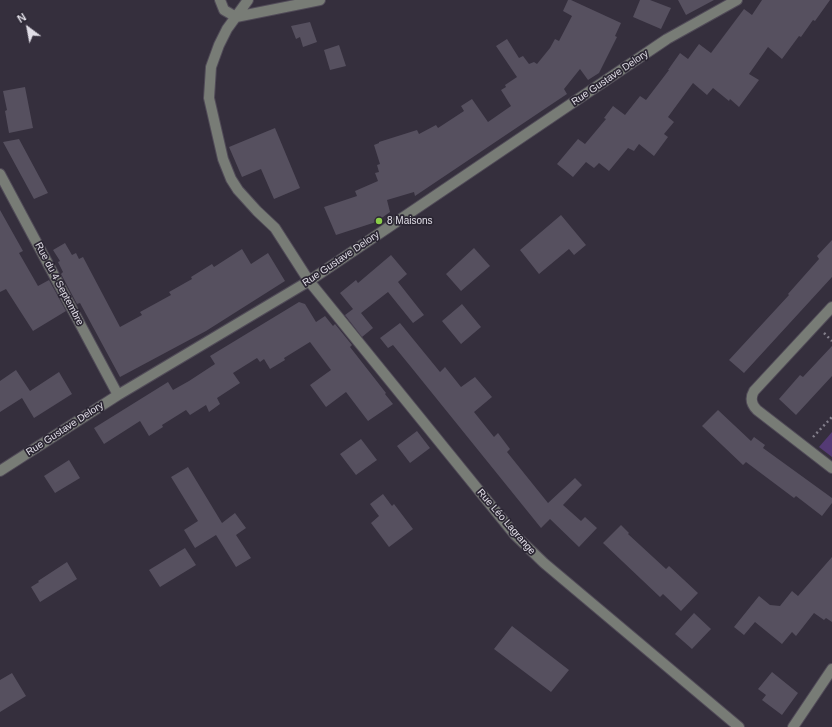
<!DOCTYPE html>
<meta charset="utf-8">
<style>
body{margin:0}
#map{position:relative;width:832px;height:727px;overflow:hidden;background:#352f3d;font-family:Arial,sans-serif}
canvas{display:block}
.north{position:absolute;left:8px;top:8px;width:40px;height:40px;-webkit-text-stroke:3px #2b2633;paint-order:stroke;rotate:328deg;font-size:11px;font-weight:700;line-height:16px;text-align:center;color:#e1dee7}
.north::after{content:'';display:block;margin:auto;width:14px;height:18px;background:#e1dee7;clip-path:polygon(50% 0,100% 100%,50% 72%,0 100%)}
</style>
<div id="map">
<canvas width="832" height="727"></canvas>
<div class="north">N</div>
</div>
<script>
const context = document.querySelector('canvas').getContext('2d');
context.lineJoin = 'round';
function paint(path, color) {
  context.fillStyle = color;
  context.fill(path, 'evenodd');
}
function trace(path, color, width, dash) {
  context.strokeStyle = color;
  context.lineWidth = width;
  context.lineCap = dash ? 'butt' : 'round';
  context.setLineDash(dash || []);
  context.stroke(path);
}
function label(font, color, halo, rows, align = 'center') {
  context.font = font + ' Arial,sans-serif';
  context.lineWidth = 3.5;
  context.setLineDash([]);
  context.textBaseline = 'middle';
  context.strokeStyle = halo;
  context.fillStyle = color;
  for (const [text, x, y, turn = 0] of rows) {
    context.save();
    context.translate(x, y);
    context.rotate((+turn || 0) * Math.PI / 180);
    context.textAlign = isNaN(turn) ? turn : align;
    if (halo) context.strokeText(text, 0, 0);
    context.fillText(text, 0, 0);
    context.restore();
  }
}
const green = new Path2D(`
 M832,432V457L819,447Z`);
const building = new Path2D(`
 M568,0H571L621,23L615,36L617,37L599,73L588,80L580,69L564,89L567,94L546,108L415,196L414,192L387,200L390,212L376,222L336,235L324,207L357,196L355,191L378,181L375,173L379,172L377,165L380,164L374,145L379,143V142L417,130L419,134L436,125L438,128L464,111L461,106L472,99L488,122L511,106L501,90L506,87L505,85L517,77L496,46L507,39L519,58L523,56L529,64L534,62L537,64L550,48L555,39L559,41L572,16L563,11Z
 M640,0H650L671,8L661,29L633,17Z
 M678,0H714L686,15Z
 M762,0H830L815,21L813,20L801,37L799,36L782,59L768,47L749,74L759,80L739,107L730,99L729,101L713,88L707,95L693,83L668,117L674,122L664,134L668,137L654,156L639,144L634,151L628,148L609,171L599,163L594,168L586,162L573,177L557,164L578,139L585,144L606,119L604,118L613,106L625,115L640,96L646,100L669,70H668L680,53L688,59L699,44L711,53L744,9L752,15Z
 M310,22L317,42L303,47L300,37L296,39L291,26Z
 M339,45L346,66L330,70L324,50Z
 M25,87L33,128L9,133L5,111L7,110L3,91Z
 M275,128L300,188L274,199L261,169L242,177L229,147Z
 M19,139L48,193L34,199L3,142Z
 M0,210L23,251L19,253L38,286L49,280L66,311L33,331L6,289L0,292Z
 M561,215L586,245L574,255L569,249L539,274L520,250Z
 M832,240V277L744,373L729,360L789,295L788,294L819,259L817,256Z
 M65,243L72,255L76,253L79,259L83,257L120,327L142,315L140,312L171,295L169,292L192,279L191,277L212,264L214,267L242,249L251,264L268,253L285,281L206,331L120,377L80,303L77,304L61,274L63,272L58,262L60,261L53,250Z
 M474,248L490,266L461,291L446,274Z
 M391,255L407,274L398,282L424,315L413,323L388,292L361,313L373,328L362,337L345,315L353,309L340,293L356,280L358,283Z
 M299,302L305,304L316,322L325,316L333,326L335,324L352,345L350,347L386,393L385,394L393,404L368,421L346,392L326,407L310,385L331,370L310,342L284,358L285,360L270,369L264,359L260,362L257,358L233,373L240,383L217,398L220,404L209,412L206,405L190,415L186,410L162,425L163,427L149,436L140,421L104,444L94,428L168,382L173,390L189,381L215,364L210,356Z
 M462,304L481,327L461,344L442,321Z
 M400,323L440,372L445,367L461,387L475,377L492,397L474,412L494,437L498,433L510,449L507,452L548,503L575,478L582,485L563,505L581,521L585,517L597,528L579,547L550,519L541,528L411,367L393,345L388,348L380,338Z
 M832,346V376L796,415L779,399L800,375L803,377Z
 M16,370L30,391L59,372L72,394L34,418L22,398L0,412V381Z
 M718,410L751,441L754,437L765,445L763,448L832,498V503L822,516L796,496L794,498L746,462L743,465L702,426Z
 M417,431L430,448L410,463L397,446Z
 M361,439L377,460L356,475L340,454Z
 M69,460L80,478L55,493L44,476Z
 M188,467L222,523L235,513L246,528L236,535L251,558L236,567L216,535L195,548L184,530L198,521L171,477Z
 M383,494L392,506L394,504L413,529L389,547L371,523L379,516L370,504Z
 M621,525L629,533L628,534L666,569L669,566L698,593L681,611L663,594L660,597L603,543Z
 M185,548L196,565L160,587L149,570Z
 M832,557V622L826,618L824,620L814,613L796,636L792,632L782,644L755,622L744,635L734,627L759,596L770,605L780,606L792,591L798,596Z
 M67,562L77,579L40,602L31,587L39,582L38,581Z
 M694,613L711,629L692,649L675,634Z
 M512,626L569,670L551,692L494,649Z
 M772,672L798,693L782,715L762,700L766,695L758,689Z
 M12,673L26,696L0,712V680Z`);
const path = new Path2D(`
 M824,333L832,341
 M813,437L832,417`);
const minor = new Path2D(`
 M220,0L224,10L236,17L320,0
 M248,0L227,29L219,45L211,67L209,98L223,159L231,179L238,190L257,211L275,228L309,281L515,535L544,563L739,727
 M0,174L118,395
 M832,307L754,391C750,398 751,404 757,410L832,468
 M0,471L118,395L309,281L667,39L737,0
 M793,727L832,669`);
const markers = [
 [379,221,4,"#8ace47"]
];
const streetNames = [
 ["Rue Gustave Delory",610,78,-34],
 ["Rue Gustave Delory",341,259,-34],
 ["Rue du 4 Septembre",59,284,62],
 ["Rue Gustave Delory",65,429,-33],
 ["Rue Léo Lagrange",506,522,49]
];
const poiNames = [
 ["8 Maisons",387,221]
];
paint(green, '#543a75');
paint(building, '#56505f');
trace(minor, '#514b58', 12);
trace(path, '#837f8b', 2.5, [2, 3]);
trace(minor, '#787c76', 10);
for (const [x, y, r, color] of markers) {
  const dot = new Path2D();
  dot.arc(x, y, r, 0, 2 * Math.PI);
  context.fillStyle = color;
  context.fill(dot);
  trace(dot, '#2b2633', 1.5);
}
label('10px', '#e1dee7', '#2b2633', streetNames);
label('10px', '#e1dee7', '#2b2633', poiNames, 'left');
</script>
